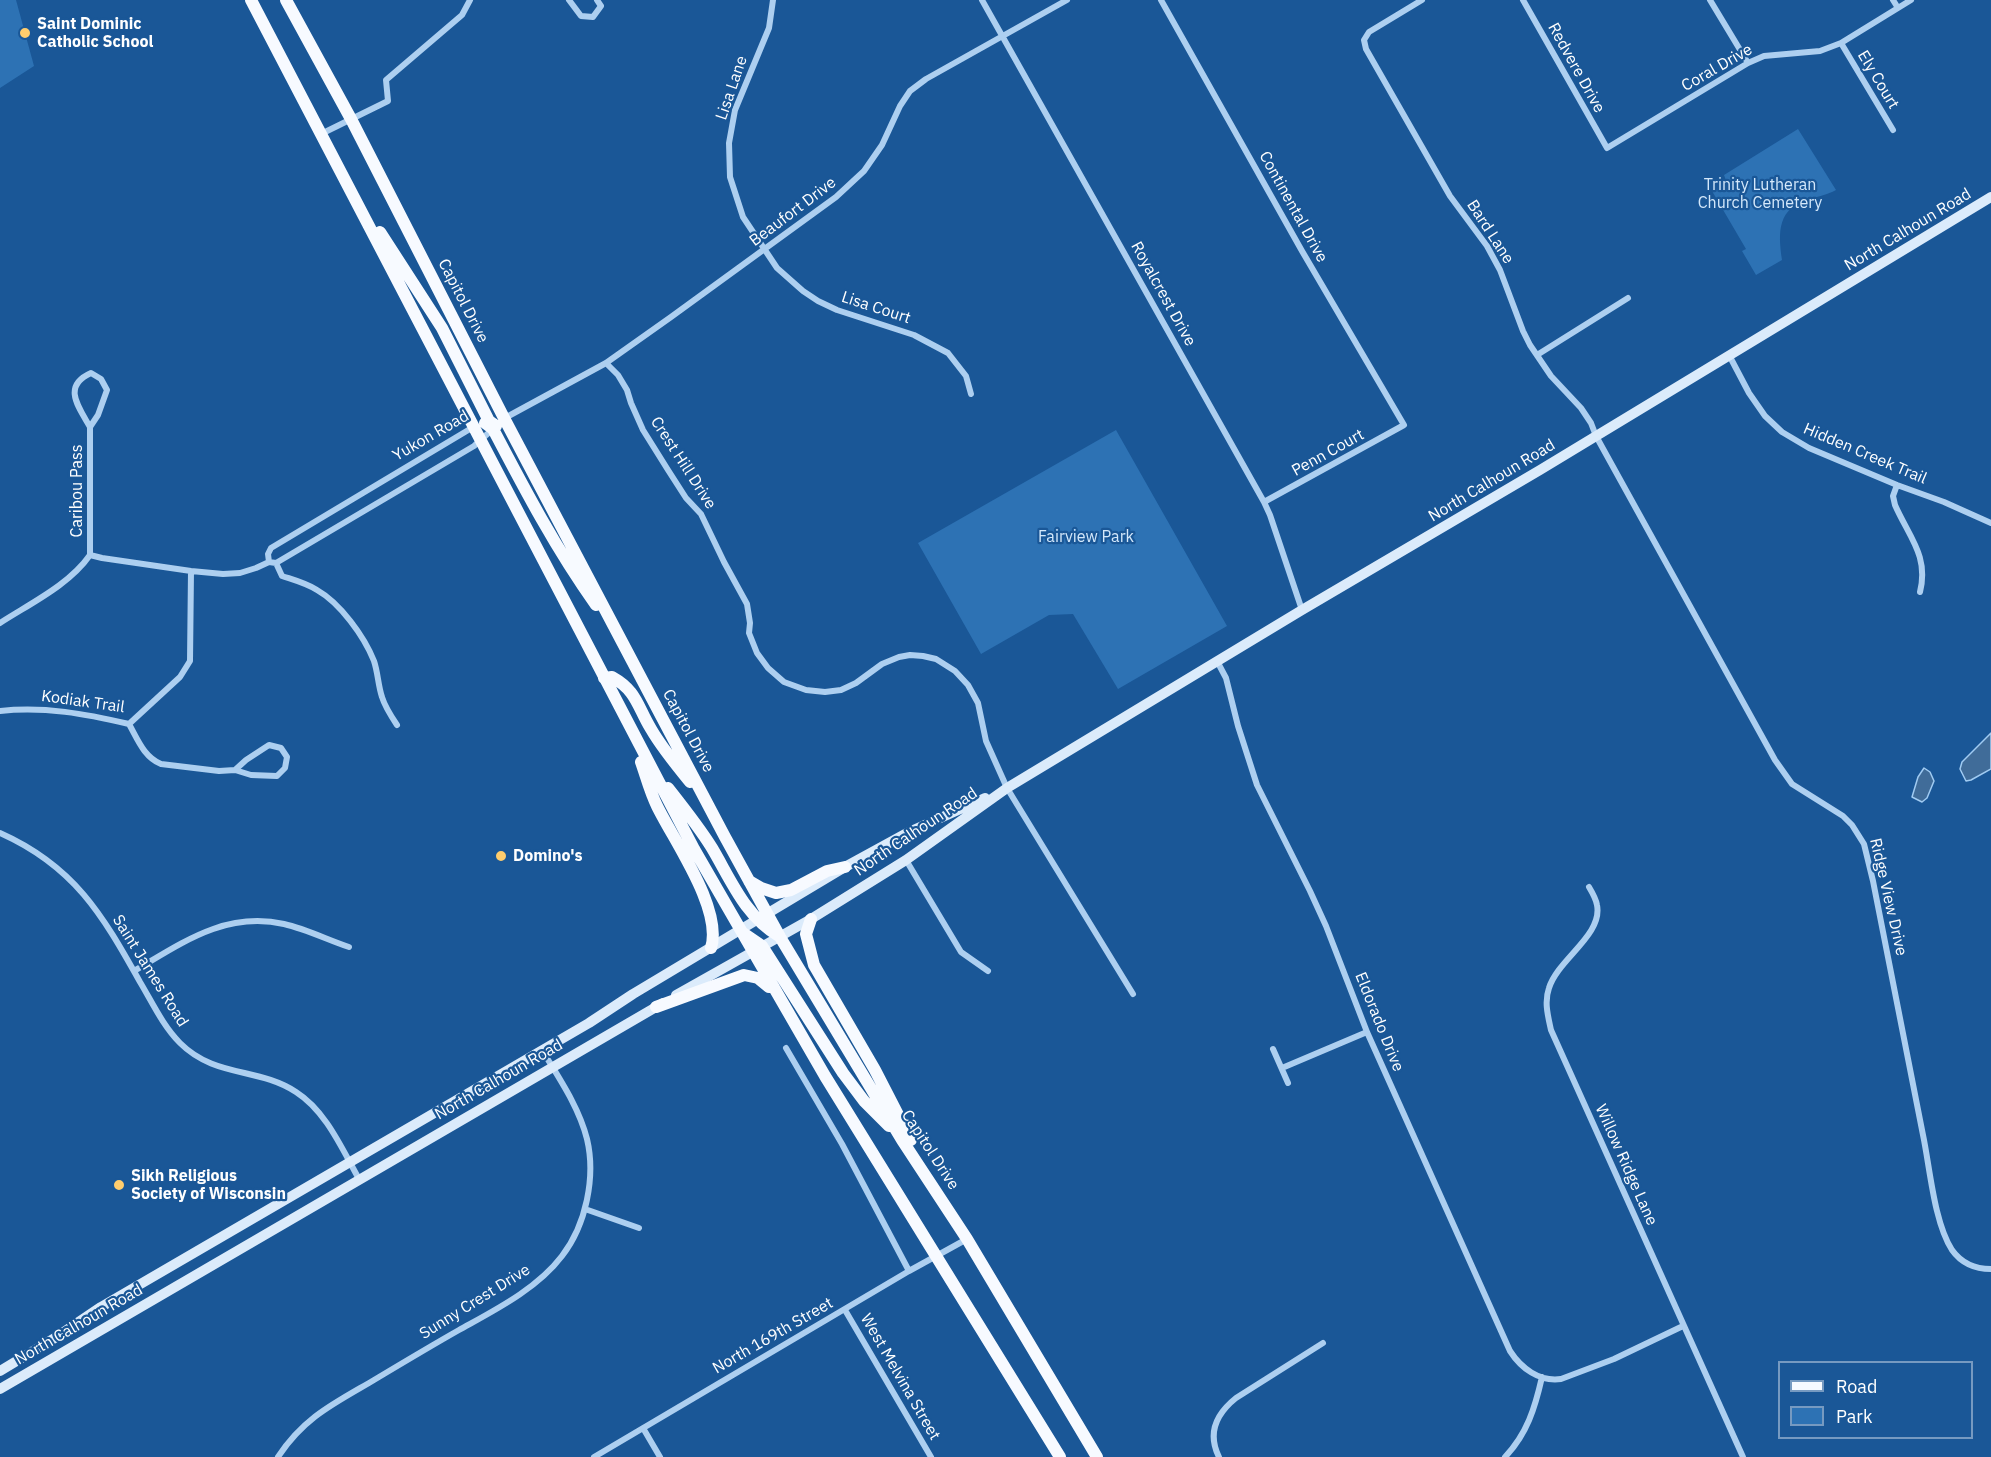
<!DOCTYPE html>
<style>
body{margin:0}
#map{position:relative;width:1991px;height:1457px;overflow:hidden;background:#1a5797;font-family:"IBM Plex Sans",sans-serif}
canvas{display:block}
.legend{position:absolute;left:1778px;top:1361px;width:195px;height:78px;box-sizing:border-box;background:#1a5797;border:2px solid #769ac1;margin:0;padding:8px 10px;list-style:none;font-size:18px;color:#fff}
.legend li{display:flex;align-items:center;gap:12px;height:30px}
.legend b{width:30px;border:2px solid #769ac1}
</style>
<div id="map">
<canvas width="1991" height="1457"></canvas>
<ul class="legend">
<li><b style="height:8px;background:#f7faff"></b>Road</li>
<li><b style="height:16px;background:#2d72b4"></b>Park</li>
</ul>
</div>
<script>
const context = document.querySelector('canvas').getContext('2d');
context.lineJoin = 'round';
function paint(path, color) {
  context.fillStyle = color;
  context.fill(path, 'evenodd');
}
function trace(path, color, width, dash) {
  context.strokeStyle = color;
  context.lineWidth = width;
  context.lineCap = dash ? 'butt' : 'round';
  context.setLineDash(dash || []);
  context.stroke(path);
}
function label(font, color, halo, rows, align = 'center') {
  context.font = font + ' "IBM Plex Sans",sans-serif';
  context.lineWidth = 4.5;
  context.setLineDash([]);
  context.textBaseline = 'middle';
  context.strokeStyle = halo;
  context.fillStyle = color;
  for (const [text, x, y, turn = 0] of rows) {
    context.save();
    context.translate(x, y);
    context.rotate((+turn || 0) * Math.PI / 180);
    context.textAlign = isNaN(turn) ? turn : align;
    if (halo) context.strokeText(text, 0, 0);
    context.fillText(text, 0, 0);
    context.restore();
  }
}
const green = new Path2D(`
 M0,0H16L34,66L0,88Z
 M1798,129L1836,190C1827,195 1819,196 1810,199C1777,208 1778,232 1782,260L1756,275L1742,251L1746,249L1712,191L1727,183L1724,175Z
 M1116,430L1227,626L1118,689L1073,614L1049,615L981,654L918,543Z`);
const water = new Path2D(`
 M1991,733V769L1971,780L1966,781L1960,769L1962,762Z
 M1924,768L1930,772L1934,781L1927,798L1922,802L1912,797L1918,777Z`);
const street = new Path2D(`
 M569,0L581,16L593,17L601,6L597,0
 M773,0L769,28L735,110L729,143L730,177L743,217L777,268L803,291L818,301L837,310L914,335L948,353L966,376L971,394
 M982,0L1264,502L1270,515L1302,610
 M1161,0L1302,251L1404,425L1264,502
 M1422,0L1369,32L1364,40L1366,49L1450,196L1487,246L1500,270L1523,331L1530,345L1551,376L1581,408L1591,423L1596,436L1775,760L1792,784L1843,816L1852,825L1864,844L1873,881C1890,965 1906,1050 1923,1135C1930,1168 1934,1222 1952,1250C1962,1264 1975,1269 1991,1269
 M1523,0L1607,148L1748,63L1764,56L1820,51L1841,43L1911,0
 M1710,0L1748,63
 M1893,0L1898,8
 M1841,43L1893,130
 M321,134L388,101L386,80L462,15L470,0
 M1537,355L1628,298
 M1729,355L1749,393L1765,416L1782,432L1809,448L1897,485L1944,502L1991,523
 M606,363L618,375L627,390L631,403L643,430L668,470L686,498L701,514L724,562L747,604L750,623L749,633L757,653L768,668L784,682L806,690L825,692L841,690L856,683L882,664L899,657L910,655L923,656L936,659L955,671L968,685L978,703L986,741L1007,788L1133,994
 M91,373L101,379L107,390L98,415L90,427C78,406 62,386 91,373Z
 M503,419L606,363L671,317L836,197L864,171L882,145L900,106L910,91L926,79L1067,0
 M90,427V555
 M1897,485L1893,496L1895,505C1909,537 1929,556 1920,592
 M90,555L102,558L191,571L223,574L240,573L256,568L269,562L276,563L474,446L494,428
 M269,562L268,554L271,548L475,426
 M276,563L282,576C294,580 306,583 317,590C340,603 364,636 374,661C378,673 378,685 382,697C385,707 391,716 397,725
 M0,623C31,603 69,585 90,555
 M1217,661L1226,678L1238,726L1257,785L1310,891L1326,926L1367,1032L1510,1351C1521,1368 1539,1382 1561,1379L1614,1359L1683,1326
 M0,711C44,706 86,714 129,724
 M129,724L180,677L190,661L191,571
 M129,724C138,740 144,757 161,764L219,771L235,770
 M269,745L281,748L287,757L285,768L277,776L251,775L235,770L246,760Z
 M0,833C74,866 102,914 140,982C152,1002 163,1026 180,1043C215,1078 258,1067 296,1092C326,1111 342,1149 359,1179
 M906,860L961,952L988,971
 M1589,887C1592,892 1596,899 1597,905C1603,935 1558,959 1549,988C1544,1002 1548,1016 1551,1030L1743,1457
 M134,971C182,943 225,911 284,924C306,929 328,940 349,947
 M786,1048L842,1144L909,1271
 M1273,1049L1288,1083
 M1282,1068L1367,1032
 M585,1209L639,1228
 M845,1310L931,1457
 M643,1428L660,1457
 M278,1457C303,1419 331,1405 369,1383C399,1365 429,1347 459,1330C495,1310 537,1289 562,1256C586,1225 596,1177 587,1139C579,1107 559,1078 542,1050
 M594,1457L909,1271L967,1239
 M1219,1457C1207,1433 1216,1414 1236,1398L1323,1343
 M1505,1457C1527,1434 1535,1408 1542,1377`);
const secondary = new Path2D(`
 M676,995L811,919L906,860L1007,788L1302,610L1540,470L1991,197
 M0,1371L58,1336L101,1307L589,1023L633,994L845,867L909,832L985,798
 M0,1389L663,1003`);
const primary = new Path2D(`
 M251,0L694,849L825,1076L1060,1457
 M286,0L351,119L504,418L725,837L780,937L902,1140L967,1239L1097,1457
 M380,232L442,328L489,421L496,426
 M485,423L493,429C525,490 556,549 596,605
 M604,678L612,677C637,691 637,706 651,729C662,748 676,765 690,782
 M641,762C646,776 650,792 657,806C674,841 723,909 711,948
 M668,788C683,807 699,827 712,848C731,880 745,916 779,936
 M749,881L761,888L776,893L791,890L827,871L845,867
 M811,919L806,934L814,965L875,1070L911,1140
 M743,933L762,946L843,1073L864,1101L889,1126
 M656,1007L744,975L758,978L769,987`);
const markers = [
 [25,33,6,"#ffcd6d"],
 [501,856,6,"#ffcd6d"],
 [119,1185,6,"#ffcd6d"]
];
const poiNames = [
 ["Saint Dominic",37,24],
 ["Catholic School",37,42],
 ["Domino's",513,856],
 ["Sikh Religious",131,1176],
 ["Society of Wisconsin",131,1194]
];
const streetNames = [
 ["Redvere Drive",1576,68,61],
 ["Coral Drive",1717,68,-30],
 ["Ely Court",1878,80,59],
 ["Lisa Lane",732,88,-71],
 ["Continental Drive",1293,207,61],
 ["Beaufort Drive",793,212,-37],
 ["North Calhoun Road",1908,230,-31],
 ["Bard Lane",1490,232,57],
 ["Royalcrest Drive",1163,294,61],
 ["Capitol Drive",463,301,63],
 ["Lisa Court",876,308,18],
 ["Yukon Road",431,436,-30],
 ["Penn Court",1328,453,-29],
 ["Hidden Creek Trail",1865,454,23],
 ["Crest Hill Drive",683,463,57],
 ["North Calhoun Road",1492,481,-31],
 ["Caribou Pass",77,491,-90],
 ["Kodiak Trail",83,702,8],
 ["Capitol Drive",688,731,62],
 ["North Calhoun Road",916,832,-34],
 ["Ridge View Drive",1888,897,77],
 ["Saint James Road",150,971,58],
 ["Eldorado Drive",1379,1022,68],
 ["North Calhoun Road",499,1080,-30],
 ["Capitol Drive",930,1150,57],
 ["Willow Ridge Lane",1626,1165,66],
 ["Sunny Crest Drive",475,1302,-32],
 ["North Calhoun Road",79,1325,-30],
 ["North 169th Street",773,1336,-30],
 ["West Melvina Street",900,1377,60]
];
const parkNames = [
 ["Trinity Lutheran",1760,185],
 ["Church Cemetery",1760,203],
 ["Fairview Park",1086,537]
];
paint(green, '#2d72b4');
paint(water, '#406c99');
trace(water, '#a0cbf2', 1.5);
trace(street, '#adcff0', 6);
trace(secondary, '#dbebfb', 10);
trace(primary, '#f7faff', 12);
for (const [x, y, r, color] of markers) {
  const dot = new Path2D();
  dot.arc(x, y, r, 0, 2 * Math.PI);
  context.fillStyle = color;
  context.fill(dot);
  trace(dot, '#1a5797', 2);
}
label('bold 16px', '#fff', '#1a5797', poiNames, 'left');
label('16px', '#fff', '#1a5797', streetNames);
label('16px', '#d4e8fb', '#1a5797', parkNames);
</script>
